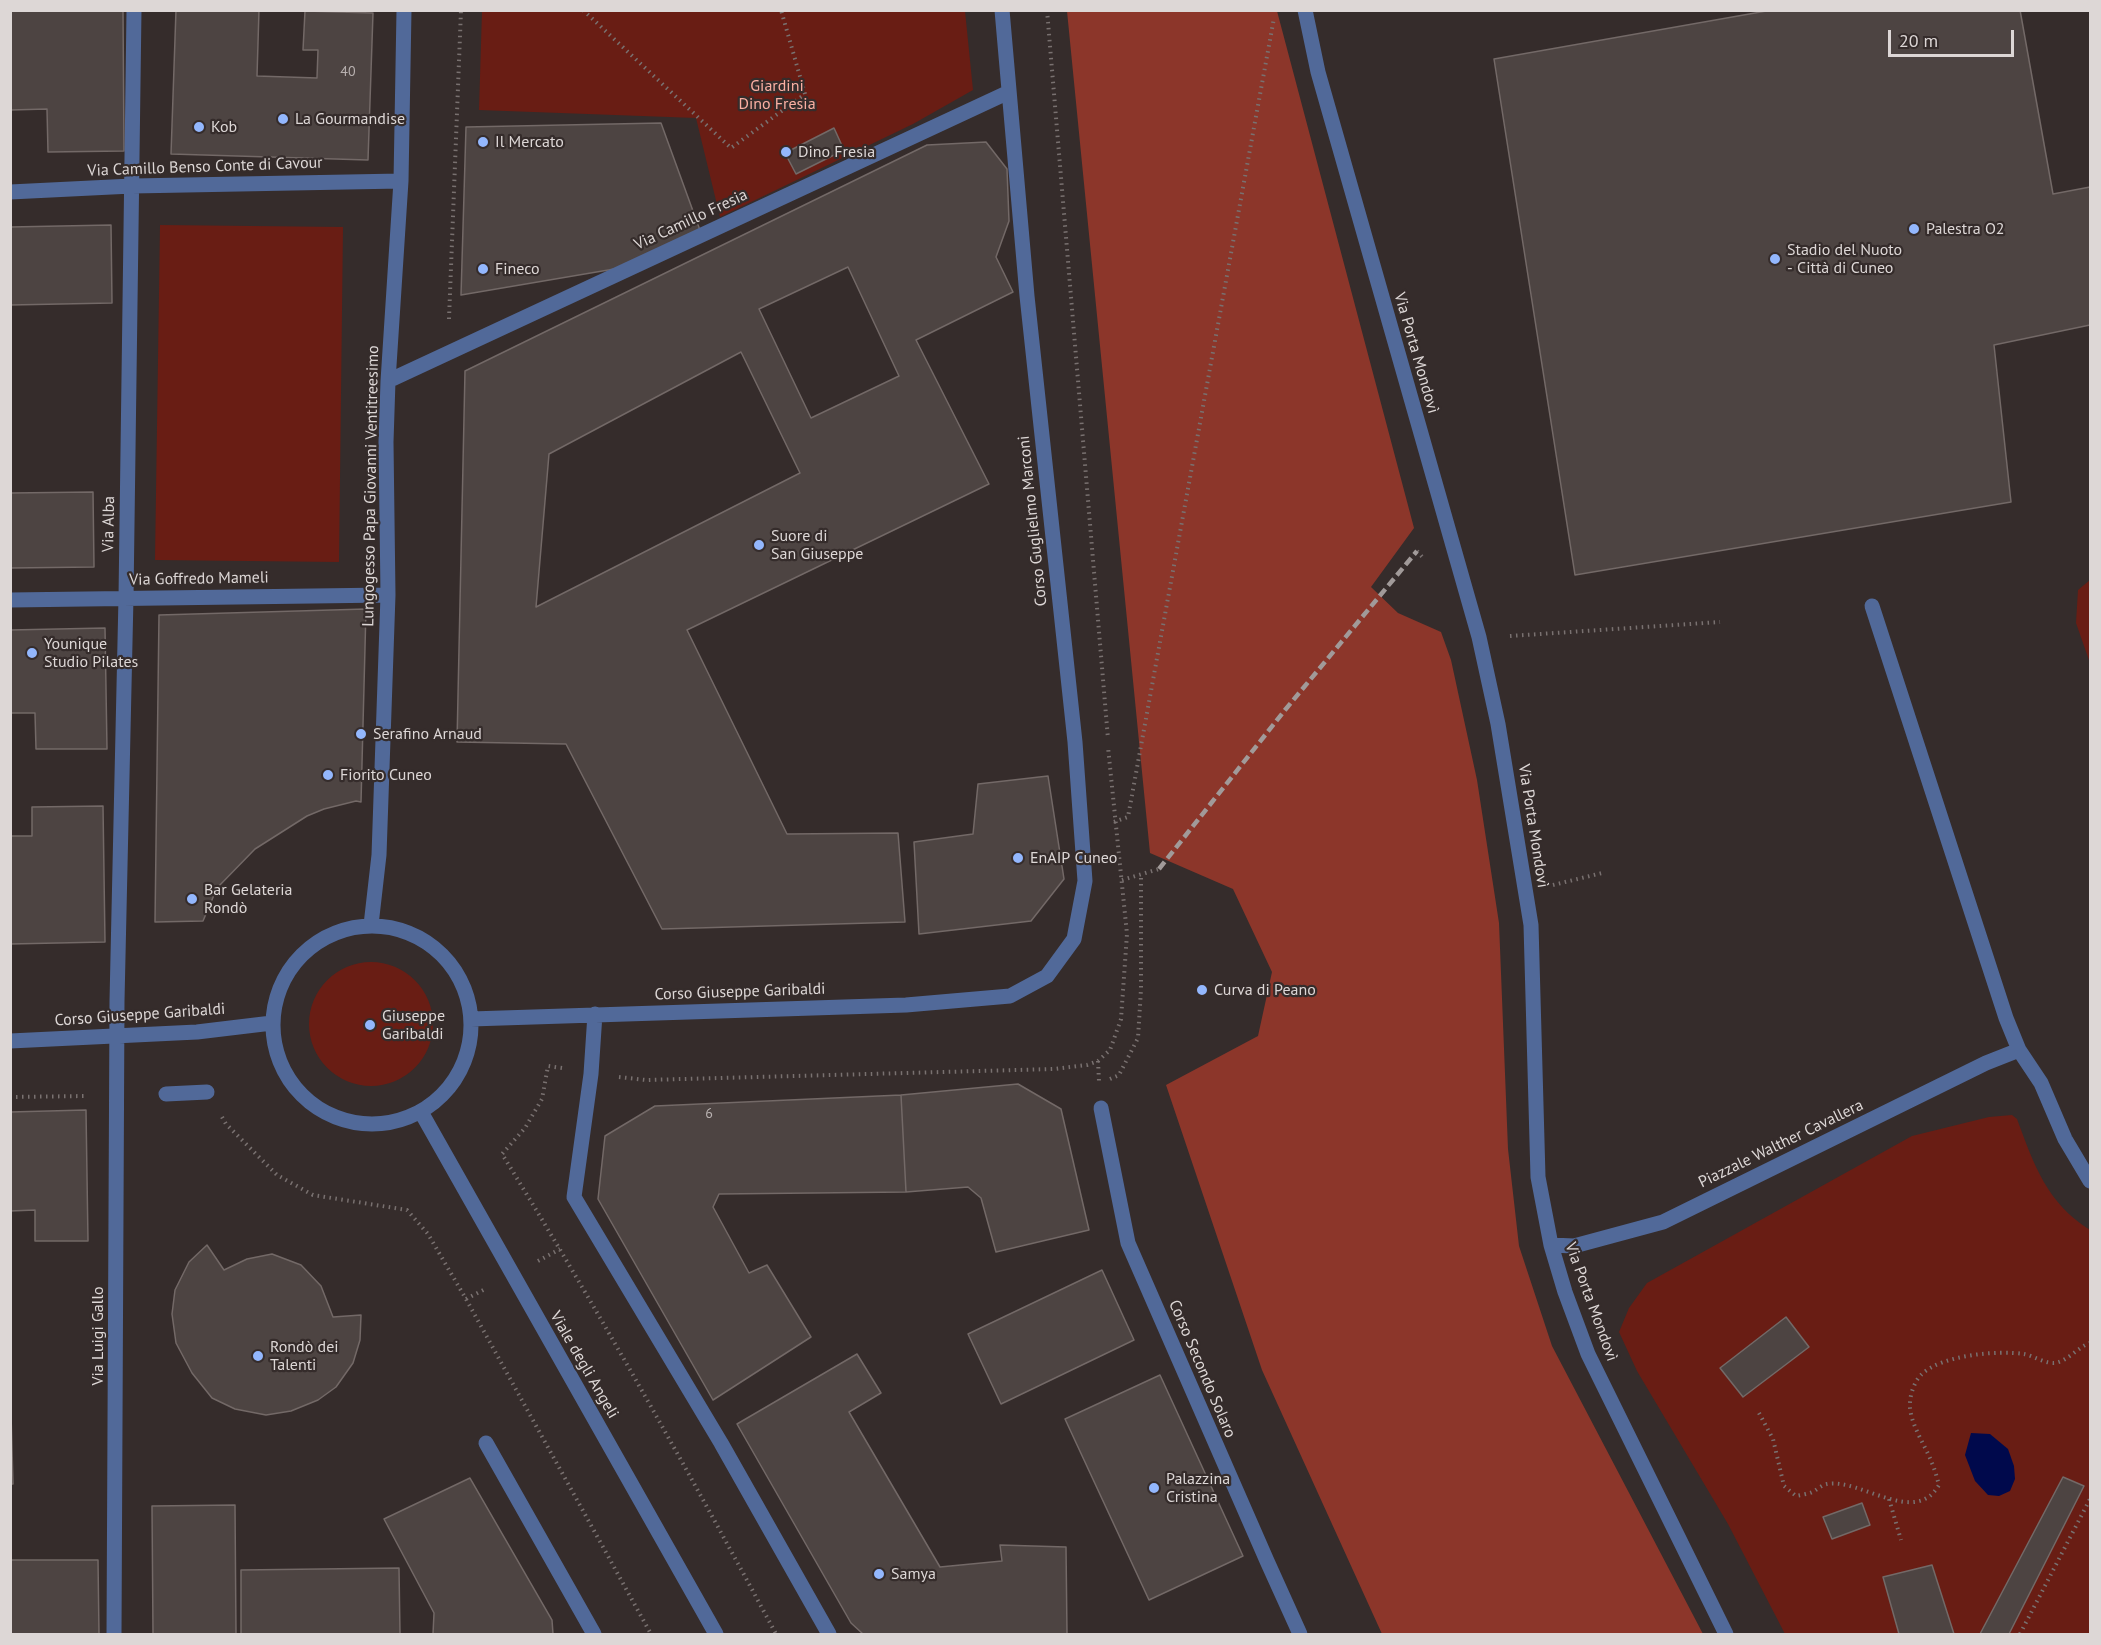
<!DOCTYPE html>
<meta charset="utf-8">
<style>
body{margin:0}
#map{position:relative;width:2101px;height:1645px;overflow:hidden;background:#352c2b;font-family:"PT Sans",sans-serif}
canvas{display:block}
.frame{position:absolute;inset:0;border:12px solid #ddd7d6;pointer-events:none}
.scale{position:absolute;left:1888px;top:30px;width:126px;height:27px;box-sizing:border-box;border:3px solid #ddd7d6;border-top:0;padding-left:8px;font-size:18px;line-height:21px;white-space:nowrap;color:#ddd7d6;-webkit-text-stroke:4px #352c2b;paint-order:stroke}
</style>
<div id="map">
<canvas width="2101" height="1645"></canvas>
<div class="frame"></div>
<div class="scale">20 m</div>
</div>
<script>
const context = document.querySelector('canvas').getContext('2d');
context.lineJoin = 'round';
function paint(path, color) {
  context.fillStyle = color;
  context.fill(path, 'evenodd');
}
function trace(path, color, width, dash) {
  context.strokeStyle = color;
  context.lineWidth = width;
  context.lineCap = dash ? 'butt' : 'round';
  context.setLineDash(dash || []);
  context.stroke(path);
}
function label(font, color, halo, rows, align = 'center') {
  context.font = font + ' "PT Sans",sans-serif';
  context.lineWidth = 4.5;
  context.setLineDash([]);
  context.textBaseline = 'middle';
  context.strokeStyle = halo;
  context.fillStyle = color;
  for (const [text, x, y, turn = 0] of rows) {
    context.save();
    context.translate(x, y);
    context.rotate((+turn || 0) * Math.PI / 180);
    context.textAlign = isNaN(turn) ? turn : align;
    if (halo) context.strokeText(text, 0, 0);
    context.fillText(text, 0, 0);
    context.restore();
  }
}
const green = new Path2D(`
 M482,11H965L973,90L913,124L720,217L696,118L479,110Z
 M160,225L343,227L339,562L155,560Z
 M2090,580V663L2076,623L2078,590Z
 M309 1024a62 62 0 1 1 124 0a62 62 0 1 1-124 0Z
 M2012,1115L2017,1119C2034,1165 2047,1203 2090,1230V1634H1785L1728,1524L1637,1371L1619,1332L1629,1308L1647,1283L1912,1136L1989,1117Z`);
const forest = new Path2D(`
 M1067,11H1277L1414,528L1371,587L1398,613L1441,632L1451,660L1477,780L1499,923L1508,1149L1519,1246L1552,1346L1703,1634H1382L1262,1370L1166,1085L1258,1036L1272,972L1233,889L1150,853Z`);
const water = new Path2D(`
 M1971,1433L1990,1434L2008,1449L2014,1466L2015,1479L2010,1491L1999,1496L1988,1495L1975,1481L1965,1455Z`);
const building = new Path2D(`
 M10,10H123L124,151L48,152L47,109L10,110Z
 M176,10H259L257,76L317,78L318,50H303L305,11L373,13L368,160L171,154Z
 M1772,10H2020L2053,194L2090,187V325L1994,345L2011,502L1575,575L1494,59Z
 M661,123L701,233L626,267L461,295L466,127Z
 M834,128L844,150L796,174L785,153Z
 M986,142L1007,169L1009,221L996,257L1013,292L916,340L989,484L687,630L787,834L898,833L905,922L662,929L566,744L457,742L465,371L927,145ZM848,267L899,376L811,418L759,309ZM741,352L800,473L536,607L549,454Z
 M111,225L112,303L10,305V227Z
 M93,492L94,567L10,568V493Z
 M366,609L361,802L356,801L324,809L307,816L255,849L217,888L203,921L155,922L159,615Z
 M105,628L107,749H36L35,713H10V630Z
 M1048,776L1064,879L1031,921L919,934L914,842L973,834L978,784Z
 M103,806L105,942L10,944V836H32V807Z
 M1018,1084L1061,1109L1089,1230L996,1252L981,1198L968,1187L906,1192L901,1095Z
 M901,1095L906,1192L719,1194L713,1207L749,1273L767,1265L811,1337L713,1400L598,1199L605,1136L655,1106Z
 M86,1110L88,1241H35V1210L10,1211V1112Z
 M207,1245L224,1270L247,1259L272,1254L301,1265L321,1286L333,1317L361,1315L360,1340L353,1363L336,1387L318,1400L291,1411L266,1415L235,1409L212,1398L192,1373L176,1343L172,1314L175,1290L189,1262Z
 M1102,1270L1134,1340L1001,1404L968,1334Z
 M1786,1317L1809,1347L1743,1397L1720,1368Z
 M857,1354L881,1393L849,1412L940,1567L1002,1561L1000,1545L1066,1547L1067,1634H863L851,1623L737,1424Z
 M1160,1375L1243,1556L1149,1600L1065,1419Z
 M10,1379L13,1484H10Z
 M2063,1477L2084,1486L2009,1634H1980Z
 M470,1478L552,1620L553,1634H433L434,1613L384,1519Z
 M1862,1503L1870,1525L1832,1539L1823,1517Z
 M235,1505L236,1634H153L152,1506Z
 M10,1560H98L99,1634H10Z
 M1932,1565L1954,1634H1899L1883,1577Z
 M399,1568L400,1634H241V1570Z`);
const path = new Path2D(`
 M583,10L731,148L805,94L781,10
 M1047,10L1108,739
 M449,319L461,10
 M1417,551L1424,559
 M1510,636L1720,622
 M1114,822L1128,817L1274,18
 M1122,880L1159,869
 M1553,885L1602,873
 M1098,1061L1099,1081
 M562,1068L548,1066L542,1099L525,1128L502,1154C599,1311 689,1472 776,1634
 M619,1077L646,1080L1054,1069L1087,1065L1098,1061L1110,1050L1121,1019L1127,934L1108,747
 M1110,1079L1119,1075L1138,1038L1141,989V874
 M10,1097L87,1096
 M222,1117L226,1124L277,1175L313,1195L407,1210L428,1234L466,1299L651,1634
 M538,1261L560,1249
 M466,1299L487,1288
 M1759,1413L1773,1439L1784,1486L1796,1496C1801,1495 1806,1494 1810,1493C1816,1491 1821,1485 1827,1484C1861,1478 1915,1527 1939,1485C1937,1478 1935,1470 1932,1463C1925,1445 1912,1427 1910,1408C1909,1397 1914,1381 1922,1374C1942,1355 1998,1350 2024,1354C2034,1356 2046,1364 2055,1363C2068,1361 2078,1347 2090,1343
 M1889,1499L1901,1540
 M2020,1634L2090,1499`);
const minor = new Path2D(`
 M1305,10L1318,72L1479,637L1498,724L1531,925L1538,1177L1551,1245L1565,1292L1588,1354L1726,1634
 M10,192L132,186L401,181
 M388,381L1009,92
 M10,600L388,595
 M1872,606L2006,1018L2019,1050L2041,1083L2065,1139L2090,1181
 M371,925L379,855L388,595L386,442L388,381L401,181L404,10
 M273 1025a99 99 0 1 1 198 0a99 99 0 1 1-198 0Z
 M595,1014L591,1074L574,1197L721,1443L829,1634
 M471,1019L906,1005L1010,996L1047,976L1074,939L1085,881L1075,742L1027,296L1002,10
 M10,1041L197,1032L272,1023
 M166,1094L207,1092
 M1101,1108L1128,1243L1267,1561L1300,1634
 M421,1112L716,1634
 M1551,1245L1574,1246L1663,1222L1986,1063L2019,1050
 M486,1443L594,1634
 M114,1634L117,1001L126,597L134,10`);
const rail = new Path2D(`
 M1159,869L1285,710L1417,551`);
const markers = [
 [283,119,6,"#93b7fd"],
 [199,127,6,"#93b7fd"],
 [483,142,6,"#93b7fd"],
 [786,152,6,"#93b7fd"],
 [1914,229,6,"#93b7fd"],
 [1775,259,6,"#93b7fd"],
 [483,269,6,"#93b7fd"],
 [759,545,6,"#93b7fd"],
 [32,653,6,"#93b7fd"],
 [361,734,6,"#93b7fd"],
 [328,775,6,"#93b7fd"],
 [1018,858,6,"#93b7fd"],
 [192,899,6,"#93b7fd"],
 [1202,990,6,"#93b7fd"],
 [370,1025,6,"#93b7fd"],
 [258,1356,6,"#93b7fd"],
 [1154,1488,6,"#93b7fd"],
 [879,1574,6,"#93b7fd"]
];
const numberNames = [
 ["40",348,72],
 ["6",709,1114]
];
const parkNames = [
 ["Giardini",777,86],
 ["Dino Fresia",777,104]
];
const poiNames = [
 ["La Gourmandise",295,119],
 ["Kob",211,127],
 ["Il Mercato",495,142],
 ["Dino Fresia",798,152],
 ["Palestra O2",1926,229],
 ["Stadio del Nuoto",1787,250],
 ["- Città di Cuneo",1787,268],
 ["Fineco",495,269],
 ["Suore di",771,536],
 ["San Giuseppe",771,554],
 ["Younique",44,644],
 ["Studio Pilates",44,662],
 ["Serafino Arnaud",373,734],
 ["Fiorito Cuneo",340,775],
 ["EnAIP Cuneo",1030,858],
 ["Bar Gelateria",204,890],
 ["Rondò",204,908],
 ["Curva di Peano",1214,990],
 ["Giuseppe",382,1016],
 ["Garibaldi",382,1034],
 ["Rondò dei",270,1347],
 ["Talenti",270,1365],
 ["Palazzina",1166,1479],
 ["Cristina",1166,1497],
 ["Samya",891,1574]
];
const streetNames = [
 ["Via Camillo Benso Conte di Cavour",205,167,-2],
 ["Via Camillo Fresia",691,220,-25],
 ["Via Porta Mondovì",1416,353,74],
 ["Lungogesso Papa Giovanni Ventitreesimo",371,486,-89],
 ["Corso Guglielmo Marconi",1033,521,-96],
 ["Via Alba",109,524,-89],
 ["Via Goffredo Mameli",199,579,-1],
 ["Via Porta Mondovì",1533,826,81],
 ["Corso Giuseppe Garibaldi",740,992,-2],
 ["Corso Giuseppe Garibaldi",140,1015,-4],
 ["Piazzale Walther Cavallera",1781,1144,-26],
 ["Via Porta Mondovì",1591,1302,70],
 ["Via Luigi Gallo",98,1336,-90],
 ["Viale degli Angeli",584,1365,60],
 ["Corso Secondo Solaro",1202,1369,67]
];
paint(green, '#691d14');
paint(forest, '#8c362a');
paint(water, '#00094c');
paint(building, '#4d4442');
trace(building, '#736967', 1.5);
trace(path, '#797170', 4, [1.5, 4.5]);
trace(minor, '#516999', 15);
trace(rail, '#a19a99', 4.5, [9, 4.5]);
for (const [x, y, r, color] of markers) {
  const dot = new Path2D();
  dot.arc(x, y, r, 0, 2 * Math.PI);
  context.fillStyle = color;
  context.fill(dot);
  trace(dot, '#352c2b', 2);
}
label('14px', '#b9b2b1', null, numberNames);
label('16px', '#faafa2', '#352c2b', parkNames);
label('16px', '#ddd7d6', '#352c2b', poiNames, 'left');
label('16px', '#ddd7d6', '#352c2b', streetNames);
</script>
